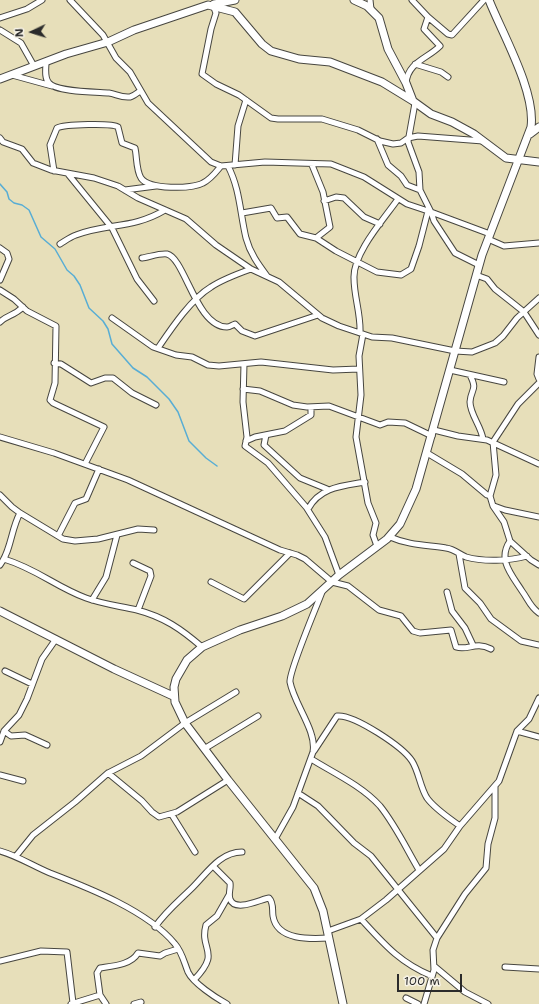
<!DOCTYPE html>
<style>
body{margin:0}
#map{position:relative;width:539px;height:1004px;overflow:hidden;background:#e7dfba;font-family:"Shantell Sans",sans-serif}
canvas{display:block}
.north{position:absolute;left:12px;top:12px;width:40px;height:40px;-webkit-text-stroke:3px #f7f3e8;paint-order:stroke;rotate:266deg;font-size:11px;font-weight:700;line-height:16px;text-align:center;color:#2b2b2b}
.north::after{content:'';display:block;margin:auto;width:14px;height:18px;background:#2b2b2b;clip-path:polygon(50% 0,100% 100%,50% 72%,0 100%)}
.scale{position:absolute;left:397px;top:974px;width:65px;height:18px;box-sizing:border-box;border:2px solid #2b2b2b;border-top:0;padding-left:5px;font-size:12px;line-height:14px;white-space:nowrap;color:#2b2b2b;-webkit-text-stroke:3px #f7f3e8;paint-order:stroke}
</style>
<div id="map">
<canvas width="539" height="1004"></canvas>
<div class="north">N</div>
<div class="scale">100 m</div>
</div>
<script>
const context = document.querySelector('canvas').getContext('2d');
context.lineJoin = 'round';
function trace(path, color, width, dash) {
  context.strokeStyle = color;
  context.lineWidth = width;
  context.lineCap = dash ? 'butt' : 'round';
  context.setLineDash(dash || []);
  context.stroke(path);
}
const stream = new Path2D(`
 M0,184L7,192L9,199L14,203L22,205L29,210L41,237L55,249L67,270L74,276L80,285L89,308L103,321L108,329L112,344L133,368L147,377L169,399L178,412L189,441L206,458L217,466`);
const street = new Path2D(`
 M70,0L103,35L116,58L130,72L148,103L211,162L221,166L265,162L331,164L364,177L407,204L431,212L434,221L455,253L479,265
 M370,0L371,9
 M213,5L216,13L211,29L202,74L216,84L239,95L271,118L278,119H322L358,130L380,141L393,144L401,143L408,138L418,136L483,141
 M428,17L448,34L452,35L484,0
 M0,18L27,9L42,0
 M0,30L21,43L34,66
 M46,62C46,68 44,78 49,83C56,92 96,92 109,93C116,94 121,98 130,97C134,96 137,93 140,91
 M415,64L441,72L448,77
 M12,75L52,86
 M406,83C408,62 427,59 440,46L424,29L428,17L412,0
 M415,103L408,142L419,172L420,190L431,212L490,234
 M0,138L3,142L22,149L33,163L51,170L94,178L118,186L138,198L186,219L216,245L251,269L279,282L322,318L339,326L372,337L392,338L455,351L472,352L495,343L503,336L517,318L539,298
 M377,139L388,165L401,176L407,185L420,190
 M235,165L238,126L246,100
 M312,165L323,192L330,227L316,238
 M228,166C240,189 240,213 246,238C250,253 258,264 267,276
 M54,171L50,145L57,128C64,124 113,123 118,127L122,143L135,148C137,157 136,170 141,178C149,190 192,189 203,183C211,179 216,172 221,166
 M68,174L112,228L137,279L154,301
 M125,190L156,186
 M324,201L336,197L344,198L364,217L380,224
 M242,213L271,208L277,218L287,217L300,234L316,238L336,251L377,272L401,275L411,269L419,246L428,211
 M488,239L504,246L539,243
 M60,244C65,241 70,237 76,235C108,223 133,229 165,210
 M0,248L7,253L9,259L0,280
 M142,258C149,257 160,253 167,254C185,258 196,327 227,327C230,327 232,325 235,324L242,331L255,336L318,315
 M476,275L487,279L495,289L514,304L524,312L539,335
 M0,290L14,299L27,311L56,326L55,383L50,400L53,403L104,427L85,464
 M112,318L153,347L176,355L192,357L208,365L219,366L261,362L333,370L359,369
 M0,322C7,315 14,316 23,307
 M360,333C361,314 354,297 354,278C353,253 384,219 398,199
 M363,334L359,356L361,395L356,437L368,503L376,523L373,535L377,546
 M158,348C171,329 191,299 211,287C223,279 237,274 251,269
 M539,357L537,374L539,379
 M54,363L61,364L91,383L105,378H113L132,393L156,405
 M244,364L243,402L247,437L245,446L268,463L306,507L325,537L339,575
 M450,370L504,382
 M470,375C478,391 471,388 470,402C470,414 481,426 483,439
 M539,383L518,404L493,442L496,475L490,496L493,506L504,522L510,541L531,560L539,565
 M243,389L260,391L293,405L307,407L329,406L380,425L388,422L405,423L432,436
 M434,430L458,436L487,440L539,464
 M266,435L264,445L300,478L327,489
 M0,437L54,453L128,480L280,550L297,555L305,559L332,582L348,586L379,610L401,616L413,631L420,633L451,630L456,647C468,651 475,641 491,649
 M246,441L255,437L285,431L311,415V407
 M427,453L462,474L487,495L490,496
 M0,495L12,507L20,513L63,539L75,541L98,539L138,529L154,530
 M494,506L505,510L539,517
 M308,509C320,487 342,486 365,482
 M58,536L75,503L86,499L99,469
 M390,537C408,545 427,545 446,548C454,549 459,554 466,557C484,562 509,561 527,556
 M510,541C497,560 512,575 522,591C528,599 530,607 539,613
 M459,554L465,588L480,603L491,619L521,641L539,645
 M4,559C37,569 56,587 86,598C102,604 120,606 137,610C164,617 181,629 202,647
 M133,563L150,571L151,576L138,610
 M0,565C11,551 11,529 20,513
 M211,582L244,599L290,553
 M447,592L452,611L465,628L473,645
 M92,600L106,577L117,535
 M5,671L32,684
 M4,731L11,736L25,735L47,745
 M517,731L539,737
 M0,742L4,731L19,715L27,699L42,659L56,639
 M204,749L258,716
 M314,751L337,716C354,714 403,747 412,761C419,772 420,787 427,798C435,809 449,818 460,826
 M311,759C334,773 362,786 380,806C396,826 406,848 419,870
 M108,773L142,801L152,812L159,817L177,812L228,780
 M0,775L23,781
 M298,793L318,806L354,843L371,856L437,938
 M172,815L195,852
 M275,839L293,807L313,752C317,731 294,704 290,682C289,671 316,608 322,592
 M0,851C18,856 33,866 50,873C89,888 148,911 175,944C182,952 184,962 188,972C193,983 216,998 227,1004
 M16,856L33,835L75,802L108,773L141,756L185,723L236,692
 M213,866L230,883C231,888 228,894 230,899C235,913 261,899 269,898C274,903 272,910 273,916C277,941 311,939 329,938
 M361,919C384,944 400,963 432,976
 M155,927C166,911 180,900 193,887C207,873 220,852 242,852
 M328,931L361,919L386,900L444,849L460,826L499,781L517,731L529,719L539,698
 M0,961L41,951L67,952L73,1003
 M434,966L465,992L488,1004
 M505,967L539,969
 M194,980C222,951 199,951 206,925L217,916L229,895
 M100,995L97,973L100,968C113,966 131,965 138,953L160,956L165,953L178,949
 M406,998L418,1004
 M71,1004L100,995L106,1004
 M134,1004L141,1002
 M424,1004L434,970L433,950L437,938L465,894L486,868L488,844L495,818V787`);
const secondary = new Path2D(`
 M354,0L367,6L379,18L388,49L406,83L413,101L431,114L452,122L474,134L506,158L539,162
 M214,4L235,0
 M0,79L66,54L108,42L134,30L208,5L235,12L262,44L271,51L299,59L330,62L382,82L413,101
 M530,134L539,127
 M0,611L114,669L173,696
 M343,1004L323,911L314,888L228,780L185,723L175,702L174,687L176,679L187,660L202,647L240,630L282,616L307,604L339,575L387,539L400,524L416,489L482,255L531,127C536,92 502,33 489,0`);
trace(stream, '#58add4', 1.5);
trace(street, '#474640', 7);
trace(secondary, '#474640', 9);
trace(street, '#fff', 5);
trace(secondary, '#fff', 7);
</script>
